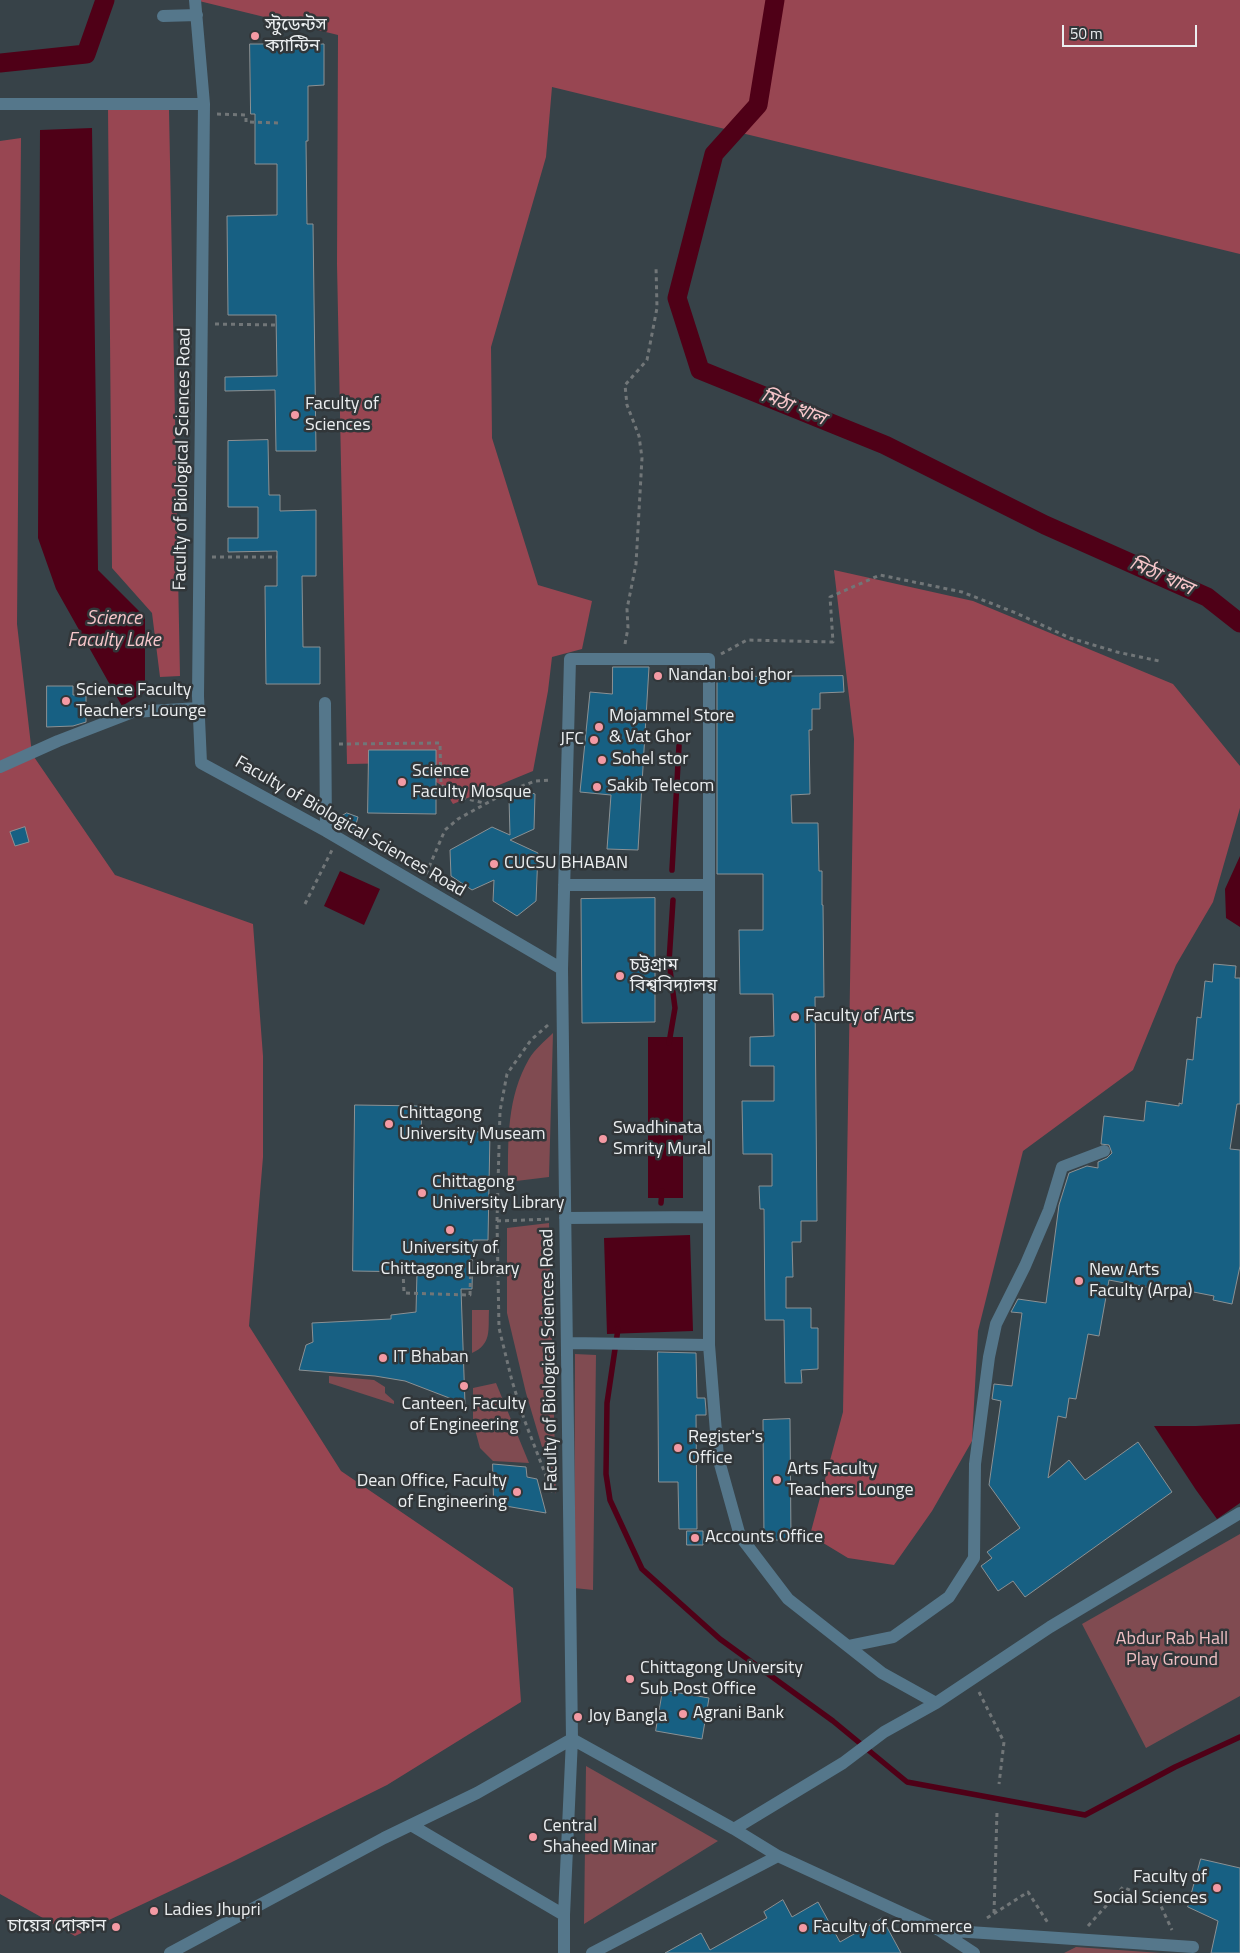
<!DOCTYPE html>
<meta charset="utf-8">
<style>
body{margin:0}
#map{position:relative;width:1240px;height:1953px;overflow:hidden;background:#313639;font-family:"Titillium Web",sans-serif}
canvas{display:block}
.scale{position:absolute;left:1062px;top:25px;width:135px;height:22px;box-sizing:border-box;border:2px solid #ebeef0;border-top:0;padding-left:6px;font-size:15px;line-height:18px;white-space:nowrap;color:#ebeef0;-webkit-text-stroke:4px #313639;paint-order:stroke}
</style>
<div id="map">
<canvas width="1240" height="1953"></canvas>
<div class="scale">50 m</div>
</div>
<script>
const context = document.querySelector('canvas').getContext('2d');
context.lineJoin = 'round';
function paint(path, color) {
  context.fillStyle = color;
  context.fill(path, 'evenodd');
}
function trace(path, color, width, dash) {
  context.strokeStyle = color;
  context.lineWidth = width;
  context.lineCap = dash ? 'butt' : 'round';
  context.setLineDash(dash || []);
  context.stroke(path);
}
function label(font, color, halo, rows, align = 'center') {
  context.font = font + ' "Titillium Web","Noto Sans Bengali",sans-serif';
  context.lineWidth = 5;
  context.setLineDash([]);
  context.textBaseline = 'middle';
  context.strokeStyle = halo;
  context.fillStyle = color;
  for (const [text, x, y, turn = 0] of rows) {
    context.save();
    context.translate(x, y);
    context.rotate((+turn || 0) * Math.PI / 180);
    context.textAlign = isNaN(turn) ? turn : align;
    if (halo) context.strokeText(text, 0, 0);
    context.fillText(text, 0, 0);
    context.restore();
  }
}
const built = new Path2D(`
 M0,0H1240V1953H0Z`);
const green = new Path2D(`
 M553,1033L549,1177L508,1182C508,1139 507,1097 529,1059C535,1049 545,1041 553,1033Z
 M549,1223L556,1494L526,1393L507,1313V1228Z
 M472,1310H489C488,1330 492,1344 472,1353Z
 M575,1354L596,1355L593,1590L574,1588Z
 M329,1376L374,1380L385,1387V1393L394,1401V1404L329,1383Z
 M496,1383L529,1463L493,1461L480,1448L473,1422V1388Z
 M1240,1534V1696L1146,1748L1082,1624Z
 M586,1766L718,1841L584,1924Z
 M1076,1947L1161,1953H1064Z`);
const forest = new Path2D(`
 M195,0H1240V254L552,87L546,157L491,347L492,438L538,585L592,601L582,649L552,657L548,691L533,771L453,804L441,785L405,763L347,764L337,264L338,35Z
 M108,108L169,110L180,676L160,677L152,613L112,568Z
 M21,138L17,624L32,754L115,875L253,924L263,1056V1157L249,1326L341,1471L513,1588L521,1702L387,1785L230,1863L75,1936L0,1894V141Z
 M834,570L973,601L1173,684L1240,766V808L1213,902L1176,965L1133,1070L1023,1151L978,1331L972,1441L932,1511L894,1565L848,1558L810,1535L843,1412L854,739Z`);
const water = new Path2D(`
 M92,128L98,570L145,617V692L122,706L56,589L38,538L40,130Z
 M1240,856V927L1226,918L1225,889Z
 M340,871L380,889L364,925L324,906Z
 M648,1037H683V1198H648Z
 M690,1235L693,1331L607,1334L604,1238Z
 M1240,1424V1503L1217,1519L1196,1490L1154,1426H1196Z`);
const stream = new Path2D(`
 M672,870L679,746
 M669,1043L675,1008L669,962L673,900
 M661,1203L662,1191
 M618,1329L607,1403L606,1474L610,1500L642,1569L720,1639L833,1721L907,1782L1085,1815L1175,1767L1240,1737`);
const canal = new Path2D(`
 M775,0L758,105L714,154L677,298L700,370L885,445L1045,525L1207,597L1240,623
 M0,63L86,54L105,0`);
const building = new Path2D(`
 M250,44H324V85L308,86V141H306L307,224H313L316,451H276L275,390L225,391V377L277,376L276,315H228L227,216L277,215V164H255V114H251Z
 M268,440L269,495H280V511L316,510V576H302L303,647H320V684H266L265,586H277V551L228,552V538H258V507H228V441Z
 M613,667H649L638,850L607,849L611,795L580,792L590,692L612,694Z
 M843,676L844,692L820,693V709H812V730H809L810,794L791,795L792,823H818L819,871H822V905H823L824,997H815L817,1221H801V1242H792L793,1277H786V1308H811V1328H818V1369L801,1370L802,1383H785L784,1320H765L764,1209H760L759,1186H772V1154H743L742,1101H774V1066H750V1037L774,1036L773,994H740L739,930H763V874H717V677Z
 M47,686H73V695H86V722L73,726L47,727Z
 M369,750H436V814L368,813Z
 M522,790L535,794L534,829L510,840L538,853L536,901L517,916L493,901L494,880L472,890L451,876L450,850L492,827L510,835L509,798Z
 M347,813L358,817L355,828L349,831L341,828L339,823L340,817Z
 M25,827L29,842L15,846L10,832Z
 M655,898V1022L582,1023L581,899Z
 M1214,964L1236,966L1235,978H1240V1104H1237L1230,1149L1240,1150V1266L1232,1304L1213,1300L1214,1296L1173,1288L1172,1292L1109,1280L1099,1336L1088,1334L1076,1399L1069,1398L1066,1418L1058,1416L1048,1478L1069,1460L1085,1480L1138,1442L1172,1492L1025,1597L1013,1581L998,1591L981,1566L992,1558L987,1552L1020,1528L989,1485L1001,1401L992,1399L994,1384L1012,1386L1022,1313L1011,1312L1018,1299L1046,1303L1059,1205L1069,1173L1087,1166L1098,1168V1162L1107,1158L1112,1153L1109,1145L1101,1144L1104,1116L1144,1121L1146,1101L1179,1106V1103L1182,1104L1187,1059L1193,1060L1197,1017L1201,1018L1205,981L1212,982Z
 M355,1105L422,1106L421,1131L490,1132L488,1240H473L472,1289H461L465,1404L405,1381L375,1376L299,1370L306,1345L313,1342L312,1323L391,1319V1315L416,1312L417,1272L353,1271Z
 M658,1352L696,1353L697,1398H705L706,1410V1415H696L697,1529H679L678,1482H659Z
 M790,1419L791,1540H764L763,1420Z
 M493,1464L526,1467L527,1477L537,1479L546,1513L494,1504Z
 M687,1531H703V1545H687Z
 M663,1690L709,1698L702,1739L656,1731Z
 M1201,1859L1240,1868V1953H1211L1218,1921L1188,1907Z
 M783,1900L792,1917L818,1902L840,1942L882,1918L901,1953H665L701,1933L710,1950L767,1918L764,1912Z`);
const path = new Path2D(`
 M217,114L246,115V122L280,123
 M215,324L277,325
 M212,557H277
 M625,644L628,628L627,609L636,564L642,458L639,436L627,405L625,385L647,360L657,308L656,266
 M721,654L747,640L833,642L830,597L880,575L962,592L1016,613L1070,638L1117,652L1159,661
 M339,744L440,743L441,785L456,796L484,803
 M426,874L445,830L458,819L507,792L535,781L552,780
 M305,904L332,850
 M548,1025L531,1040L507,1074L500,1111L497,1221L499,1328L512,1381L524,1419L553,1494
 M497,1221L552,1219
 M403,1271L404,1293L470,1295L471,1255
 M979,1692L1004,1742L999,1784
 M994,1913L997,1812
 M987,1918L1028,1892L1048,1923
 M1088,1926L1123,1887L1160,1904L1172,1930`);
const minor = new Path2D(`
 M195,0L204,104L198,696L201,763L326,831L562,969
 M163,16L197,15
 M0,104H204
 M325,703L326,831
 M0,767L58,741L133,712L199,708
 M564,885H709
 M565,1218L709,1217
 M567,1343L709,1345
 M849,1646L893,1637L949,1597L974,1558L975,1464L989,1357L996,1324L1025,1266L1049,1210L1062,1167L1104,1151
 M572,1739L734,1829L778,1856L939,1930L974,1953
 M411,1825L564,1915
 M734,1829L843,1763L884,1732L936,1703L1050,1627L1240,1513
 M939,1930L1193,1947
 M170,1953L384,1838L477,1793L572,1739
 M564,1953V1915L572,1739L562,969L570,659H709V1345L718,1457L740,1536L788,1599L882,1673L936,1703
 M592,1953L778,1856`);
const markers = [
 [255,36,5,"#f49aa4"],
 [295,415,5,"#f49aa4"],
 [658,676,5,"#f49aa4"],
 [66,701,5,"#f49aa4"],
 [599,727,5,"#f49aa4"],
 [594,740,5,"#f49aa4"],
 [602,760,5,"#f49aa4"],
 [402,782,5,"#f49aa4"],
 [597,787,5,"#f49aa4"],
 [494,864,5,"#f49aa4"],
 [620,976,5,"#f49aa4"],
 [795,1017,5,"#f49aa4"],
 [389,1124,5,"#f49aa4"],
 [603,1139,5,"#f49aa4"],
 [422,1193,5,"#f49aa4"],
 [450,1230,5,"#f49aa4"],
 [1079,1281,5,"#f49aa4"],
 [383,1358,5,"#f49aa4"],
 [464,1386,5,"#f49aa4"],
 [678,1448,5,"#f49aa4"],
 [777,1480,5,"#f49aa4"],
 [517,1492,5,"#f49aa4"],
 [695,1538,5,"#f49aa4"],
 [630,1679,5,"#f49aa4"],
 [683,1714,5,"#f49aa4"],
 [578,1717,5,"#f49aa4"],
 [533,1837,5,"#f49aa4"],
 [1217,1888,5,"#f49aa4"],
 [154,1911,5,"#f49aa4"],
 [116,1927,5,"#f49aa4"],
 [803,1928,5,"#f49aa4"]
];
const poiNames = [
 ["স্টুডেন্টস",265,26],
 ["ক্যান্টিন",265,47],
 ["Faculty of",305,405],
 ["Sciences",305,426],
 ["Nandan boi ghor",668,676],
 ["Science Faculty",76,691],
 ["Teachers' Lounge",76,712],
 ["Mojammel Store",609,717],
 ["& Vat Ghor",609,738],
 ["JFC",584,740,"right"],
 ["Sohel stor",612,760],
 ["Science",412,772],
 ["Faculty Mosque",412,793],
 ["Sakib Telecom",607,787],
 ["CUCSU BHABAN",504,864],
 ["চট্টগ্রাম",630,966],
 ["বিশ্ববিদ্যালয়",630,987],
 ["Faculty of Arts",805,1017],
 ["Chittagong",399,1114],
 ["University Museam",399,1135],
 ["Swadhinata",613,1129],
 ["Smrity Mural",613,1150],
 ["Chittagong",432,1183],
 ["University Library",432,1204],
 ["University of",450,1249,"center"],
 ["Chittagong Library",450,1270,"center"],
 ["New Arts",1089,1271],
 ["Faculty (Arpa)",1089,1292],
 ["IT Bhaban",393,1358],
 ["Canteen, Faculty",464,1405,"center"],
 ["of Engineering",464,1426,"center"],
 ["Register's",688,1438],
 ["Office",688,1459],
 ["Arts Faculty",787,1470],
 ["Teachers Lounge",787,1491],
 ["Dean Office, Faculty",507,1482,"right"],
 ["of Engineering",507,1503,"right"],
 ["Accounts Office",705,1538],
 ["Chittagong University",640,1669],
 ["Sub Post Office",640,1690],
 ["Agrani Bank",693,1714],
 ["Joy Bangla",588,1717],
 ["Central",543,1827],
 ["Shaheed Minar",543,1848],
 ["Faculty of",1207,1878,"right"],
 ["Social Sciences",1207,1899,"right"],
 ["Ladies Jhupri",164,1911],
 ["চায়ের দোকান",106,1927,"right"],
 ["Faculty of Commerce",813,1928]
];
const streetNames = [
 ["Faculty of Biological Sciences Road",183,459,-89],
 ["Faculty of Biological Sciences Road",350,827,30],
 ["Faculty of Biological Sciences Road",550,1360,-91]
];
const parkNames = [
 ["Abdur Rab Hall",1172,1640],
 ["Play Ground",1172,1661]
];
const waterNames = [
 ["মিঠা খাল",793,408,22],
 ["মিঠা খাল",1161,577,24],
 ["Science",114,619],
 ["Faculty Lake",114,641]
];
paint(built, '#374248');
paint(green, '#804b51');
paint(forest, '#984652');
paint(water, '#4f0017');
trace(stream, '#4f0017', 5.5);
trace(canal, '#4f0017', 19);
paint(building, '#176083');
trace(building, '#8b9194', 1);
trace(path, '#717678', 3, [4, 4]);
trace(minor, '#55778b', 12);
for (const [x, y, r, color] of markers) {
  const dot = new Path2D();
  dot.arc(x, y, r, 0, 2 * Math.PI);
  context.fillStyle = color;
  context.fill(dot);
  trace(dot, '#313639', 2);
}
label('18px', '#ebeef0', '#313639', poiNames, 'left');
label('18px', '#ebeef0', '#313639', streetNames);
label('18px', '#f0bfc3', '#313639', parkNames);
label('italic 19px', '#f7c6ca', '#313639', waterNames);
</script>
